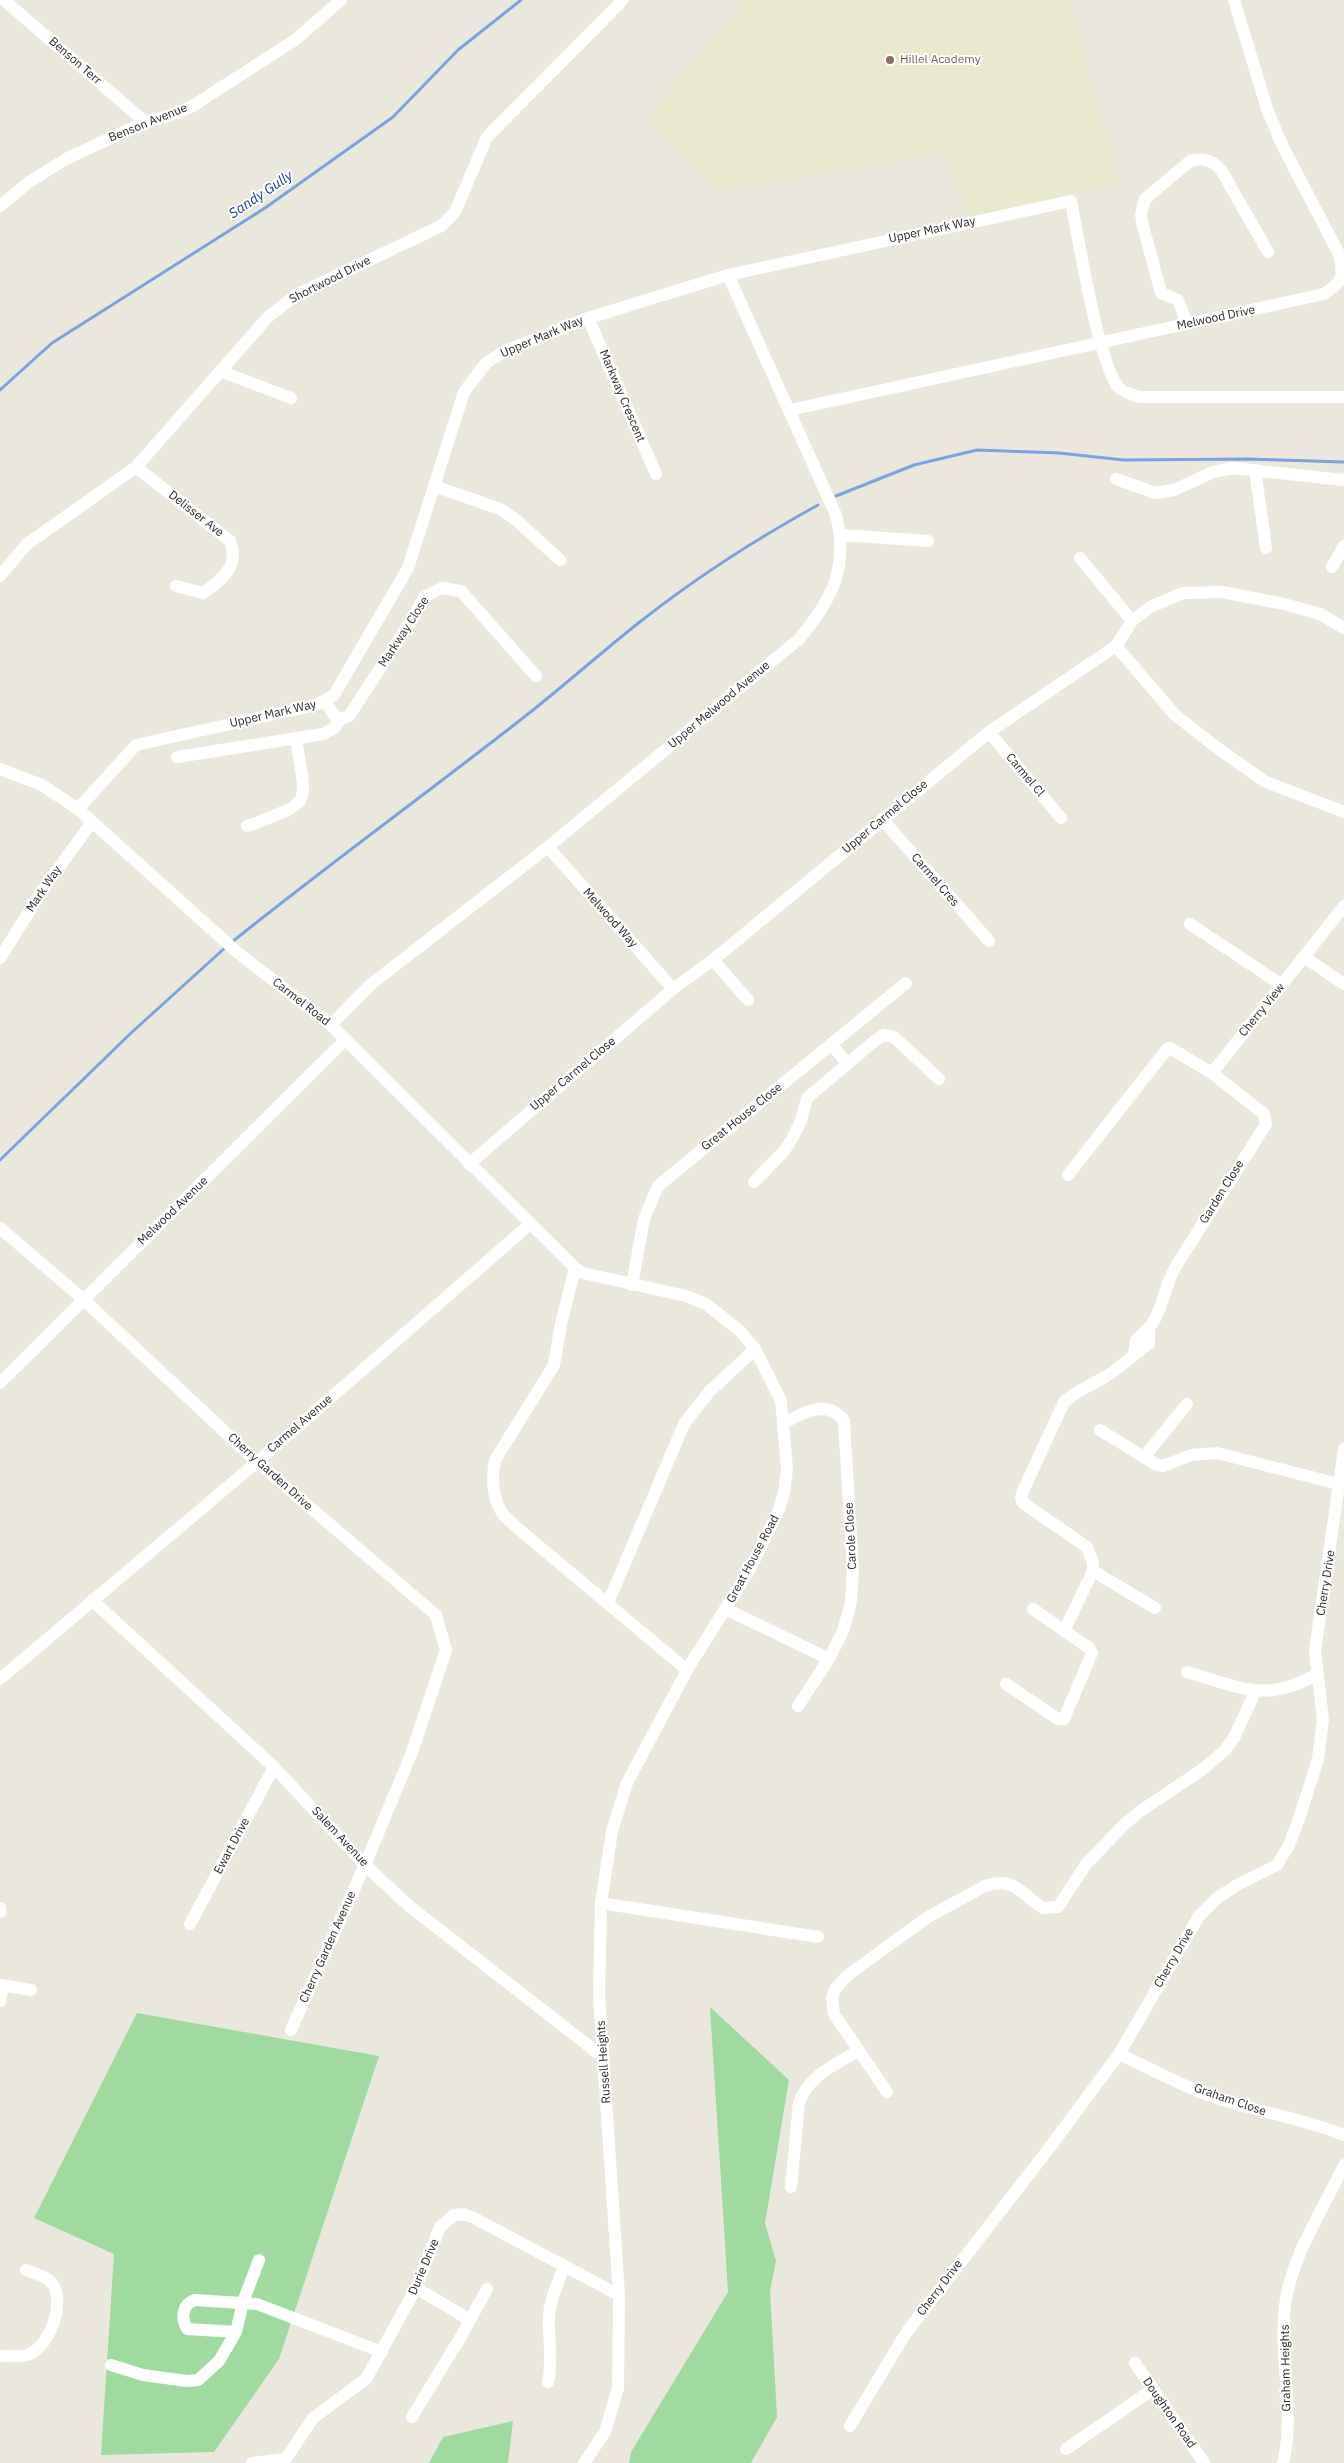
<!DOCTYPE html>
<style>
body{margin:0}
canvas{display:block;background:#eae8dc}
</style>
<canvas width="1344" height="2463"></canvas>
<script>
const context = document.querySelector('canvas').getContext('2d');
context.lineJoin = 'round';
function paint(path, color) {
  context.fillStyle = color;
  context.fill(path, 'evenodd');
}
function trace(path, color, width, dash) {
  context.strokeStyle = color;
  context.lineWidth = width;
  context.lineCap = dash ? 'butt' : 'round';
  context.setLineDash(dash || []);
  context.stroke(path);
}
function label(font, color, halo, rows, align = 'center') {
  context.font = font + ' "IBM Plex Sans",sans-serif';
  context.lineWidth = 4;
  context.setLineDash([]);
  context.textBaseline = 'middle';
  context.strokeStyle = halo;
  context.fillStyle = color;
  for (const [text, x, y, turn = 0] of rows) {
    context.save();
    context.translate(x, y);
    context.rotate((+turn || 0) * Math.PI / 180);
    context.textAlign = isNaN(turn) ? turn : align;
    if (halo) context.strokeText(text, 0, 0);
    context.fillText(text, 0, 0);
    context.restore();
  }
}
const education = new Path2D(`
 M744,0H1068L1119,182L969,222L948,153L719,190L647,119Z`);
const green = new Path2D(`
 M710,2007L789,2080L765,2223L776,2261L770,2291L777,2417L751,2463H629L631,2452L728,2292Z
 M137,2013L379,2056L279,2359L214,2452L101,2455L114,2254L34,2218Z
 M513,2421L508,2463H429L443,2437Z`);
const stream = new Path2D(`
 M0,390L52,343L265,208L393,117L458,50L521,0
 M836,496L914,465L977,450L1059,453L1124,460L1248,459L1344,462
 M232,942C329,864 430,791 528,714C566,684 603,651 641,621C697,577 756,539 818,505
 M0,1160L131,1033L227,946`);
const minor = new Path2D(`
 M4,0L145,122
 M0,206L29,182L66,159L145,122L165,117L191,107L295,40L341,0
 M588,318L656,474
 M1187,324L1178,300L1161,293L1142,222L1141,214L1145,199L1190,161C1203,157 1212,160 1221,170L1268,252
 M220,371L291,398
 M790,410L1324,294C1344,281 1344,276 1339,254L1283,147L1267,109L1234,0
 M136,467L230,541C240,566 222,580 203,593L176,586
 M1255,470L1266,548
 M1116,479L1155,493L1174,490L1213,472L1233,468L1344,480
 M434,486L500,509L515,519L560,560
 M841,535L928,541
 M1080,558L1132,621
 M1332,567L1344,546
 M0,576L27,544L136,467L268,317L296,295L441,226L455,212L487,137L623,0
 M1116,646L1175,715L1220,750L1266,782L1344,812
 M326,702L334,715L341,719L349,716L413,618L424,597L442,588L461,591L536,676
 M989,732L1061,818
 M177,757L323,734L334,728L341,719
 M0,769L42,785L78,809L237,952L331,1025L575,1268L583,1273L686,1296L706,1304L740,1331L755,1349L781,1401L787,1469L784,1493L778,1512L750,1569L687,1670L627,1783L612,1831L601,1903L599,1995L619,2295L618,2388L605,2432L584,2463
 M78,809L136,745L316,705L334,695L408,568L464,392L486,363L505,351L588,318L728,275L1071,201C1078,237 1099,366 1119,388C1125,393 1132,395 1140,397H1344
 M882,819L989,941
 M247,826C314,801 307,808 296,739
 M548,847L673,989
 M1190,924L1282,985
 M1304,957L1344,984
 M0,958L44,888L92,822
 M713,960L748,1000
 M331,1025L370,985L548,847L799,639C832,600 849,567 836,515L728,275
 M831,1044L847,1063
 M1212,1073L1344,906
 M469,1164L673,989L713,960L989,732L1116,646L1132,621L1150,607L1183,593L1222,592L1284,604L1320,614L1344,628
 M1068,1175L1167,1049L1170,1048L1212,1073L1264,1114L1266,1124L1176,1266C1159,1296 1166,1317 1136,1340L1134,1353
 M754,1182L784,1151L792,1139L801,1120L807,1098L877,1039L884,1035L894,1037L939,1079
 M0,1228L83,1299L257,1462L436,1615L446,1650L412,1752L365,1865L291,2030
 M575,1268L561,1324L554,1365L495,1460C492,1475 492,1497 501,1511C504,1517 511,1521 515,1526L687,1670
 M632,1285L644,1219L658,1186L906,983
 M0,1383L346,1039
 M784,1423C803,1412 829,1399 844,1421L853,1570L851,1602L843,1631L829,1659L798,1706
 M1100,1430L1155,1464L1163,1466L1191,1455L1217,1453L1339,1484
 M1144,1457L1187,1404
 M1093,1571L1155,1608
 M92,1600L274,1767L365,1865L409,1906L603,2057
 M608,1603L684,1424L709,1392L755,1349
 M726,1609L829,1659
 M1064,1631L1093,1571V1563L1087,1547L1023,1503L1021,1498L1023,1491L1064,1402C1077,1390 1090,1386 1105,1377C1121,1368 1133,1354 1149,1344V1330
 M1187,1672C1239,1687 1267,1704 1317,1674
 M0,1679L257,1462L529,1225
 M1006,1684L1058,1719H1064L1092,1653L1089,1648L1033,1609
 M601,1903L818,1937
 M0,1908V1912
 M190,1924L274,1767
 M0,1985L31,1990
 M0,2001L3,1986
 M1119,2054C1147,2067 1176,2083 1205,2094C1251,2111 1299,2117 1344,2135
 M887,2092L834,2014L832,1998L835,1989L848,1975L928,1917L985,1886C1016,1876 1021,1895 1043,1908L1058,1907L1087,1863L1125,1824L1139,1812L1203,1769L1224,1751L1234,1738L1255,1692
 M791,2187L799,2103C808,2075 836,2065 859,2050
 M416,2288L470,2320
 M236,2332L187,2329C181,2318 182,2304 195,2300L257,2304L382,2352
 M0,2356C8,2356 19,2357 27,2355C50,2348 67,2300 51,2282C46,2276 33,2273 26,2270
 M1135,2363L1204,2463
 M111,2365L143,2375L187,2381L198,2380L219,2361L236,2332L243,2302L259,2260
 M548,2382C553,2360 548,2338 549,2316C550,2299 558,2283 564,2267
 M412,2417L463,2333L487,2289
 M850,2426L906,2333L1047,2151L1119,2054L1199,1916L1216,1899L1237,1885L1277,1865L1289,1845L1299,1819L1318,1759L1323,1720L1315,1651L1344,1449
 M1066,2449L1152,2390
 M252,2463L284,2459
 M283,2463L313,2418L366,2379L416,2288L440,2227L454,2215L464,2214L474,2218L619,2295
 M1283,2463C1296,2411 1277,2352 1286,2299C1294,2252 1324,2208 1344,2165`);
const markers = [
 [890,60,5,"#8d6e63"]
];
const educationNames = [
 ["Hillel Academy",900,60]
];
const streetNames = [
 ["Benson Terr",75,61,41],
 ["Benson Avenue",148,123,-22],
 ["Upper Mark Way",932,230,-12],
 ["Shortwood Drive",330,280,-27],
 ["Melwood Drive",1216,318,-12],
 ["Upper Mark Way",542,337,-23],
 ["Markway Crescent",622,396,67],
 ["Delisser Ave",196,514,38],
 ["Markway Close",404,632,-57],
 ["Upper Melwood Avenue",719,705,-40],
 ["Upper Mark Way",273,714,-13],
 ["Carmel Cl",1025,775,50],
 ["Upper Carmel Close",885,817,-40],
 ["Carmel Cres",935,880,49],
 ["Mark Way",44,889,-56],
 ["Melwood Way",610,918,48],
 ["Carmel Road",301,1002,38],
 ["Cherry View",1262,1010,-51],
 ["Upper Carmel Close",573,1074,-40],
 ["Great House Close",742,1117,-39],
 ["Garden Close",1222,1192,-58],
 ["Melwood Avenue",173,1211,-44],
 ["Carmel Avenue",300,1424,-41],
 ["Cherry Garden Drive",270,1472,42],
 ["Carole Close",851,1536,-93],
 ["Great House Road",753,1559,-62],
 ["Cherry Drive",1326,1583,-81],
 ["Salem Avenue",340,1837,47],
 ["Ewart Drive",232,1846,-62],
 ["Cherry Garden Avenue",328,1947,-66],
 ["Cherry Drive",1174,1958,-60],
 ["Russell Heights",604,2062,-94],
 ["Graham Close",1230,2100,19],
 ["Durie Drive",424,2267,-67],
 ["Cherry Drive",940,2288,-53],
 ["Graham Heights",1286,2368,-91],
 ["Doughton Road",1169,2413,55]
];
const waterNames = [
 ["Sandy Gully",261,195,-34]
];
paint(education, '#e9eacd');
paint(green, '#9fda9f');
trace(stream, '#7ba3e0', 3);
trace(minor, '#fff', 12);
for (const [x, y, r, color] of markers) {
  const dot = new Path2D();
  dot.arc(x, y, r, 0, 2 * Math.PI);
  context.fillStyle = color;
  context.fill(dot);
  trace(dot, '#fff', 2);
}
label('12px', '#785e54', '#fff', educationNames, 'left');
label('12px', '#292929', '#fff', streetNames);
label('italic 14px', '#1c3f8a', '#fff', waterNames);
</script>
